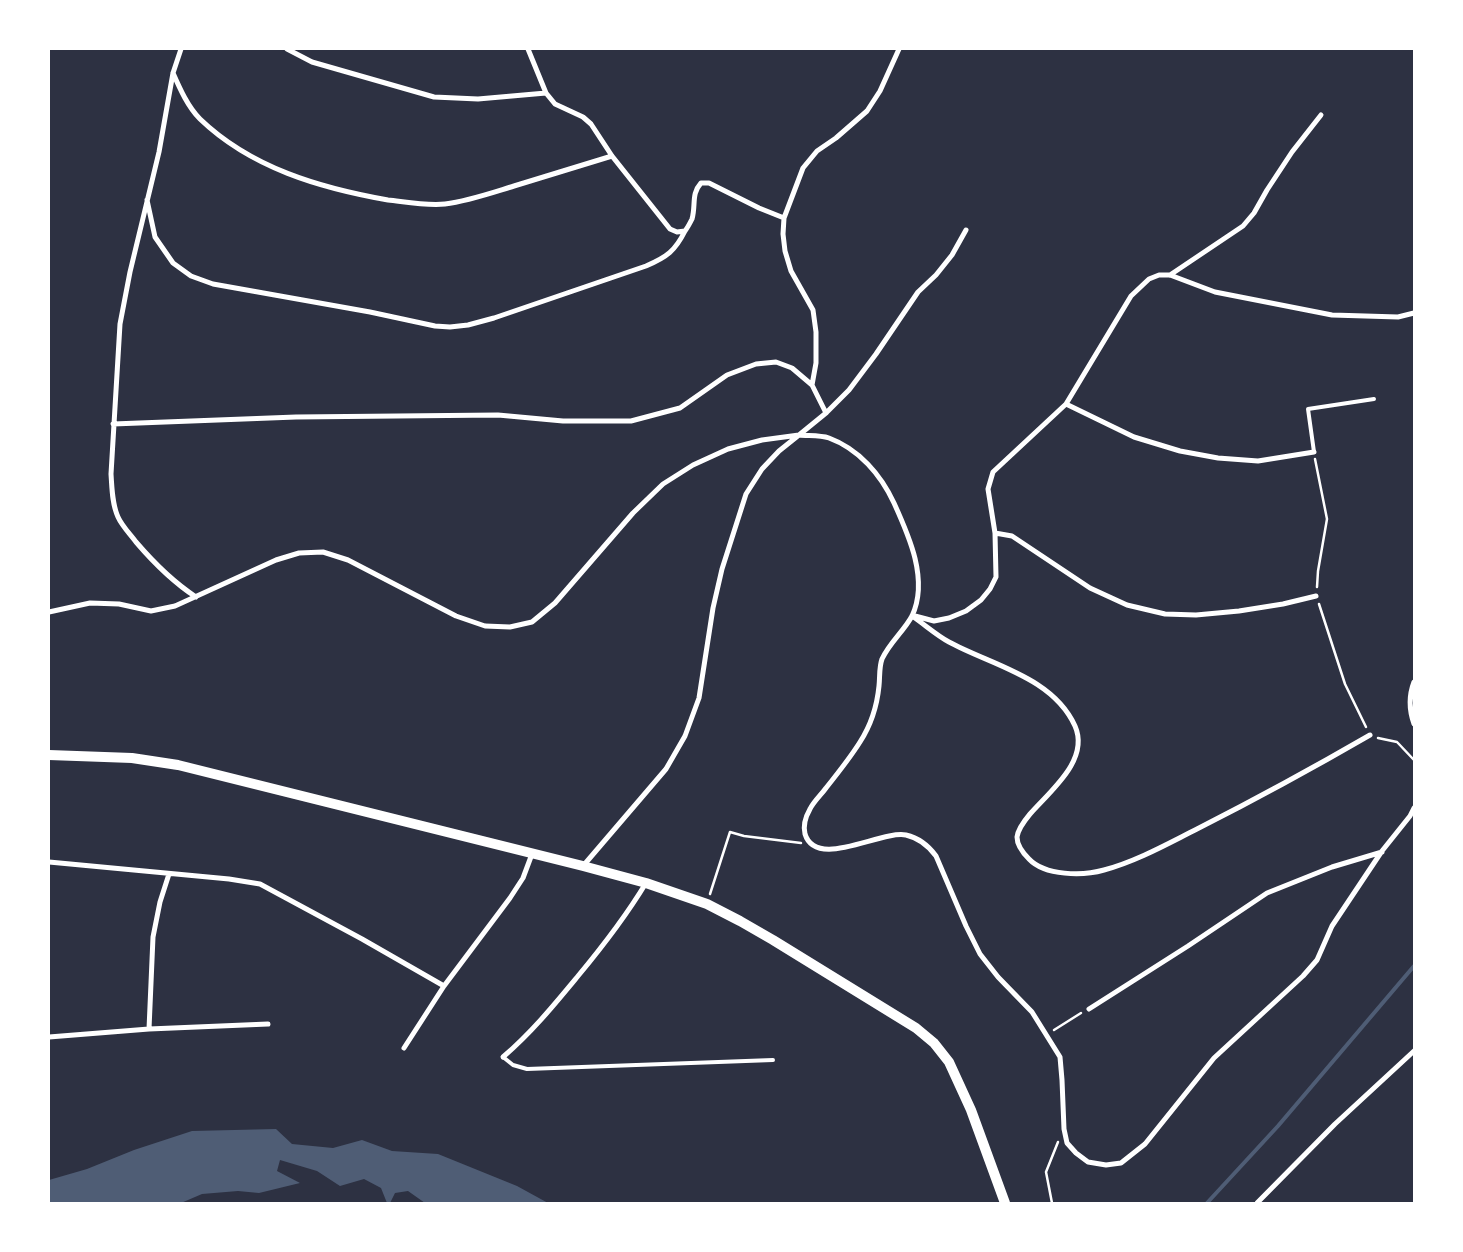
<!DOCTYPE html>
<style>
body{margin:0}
#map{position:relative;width:1463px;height:1252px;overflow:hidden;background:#2d3142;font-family:Roboto,sans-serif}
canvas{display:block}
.frame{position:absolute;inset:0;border:50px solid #fff;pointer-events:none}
</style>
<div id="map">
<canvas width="1463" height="1252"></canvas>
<div class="frame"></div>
</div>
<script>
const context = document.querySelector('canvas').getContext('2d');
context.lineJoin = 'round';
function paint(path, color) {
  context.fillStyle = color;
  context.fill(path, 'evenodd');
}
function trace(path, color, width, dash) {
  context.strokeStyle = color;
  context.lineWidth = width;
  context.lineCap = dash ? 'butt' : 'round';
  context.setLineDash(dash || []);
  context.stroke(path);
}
const water = new Path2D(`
 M276,1129L292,1144L333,1148L362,1140L392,1151L438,1154L517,1186L548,1203H425L408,1191L395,1193L390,1203H387L381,1188L364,1179L340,1186L317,1171L280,1160L277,1171L300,1183L259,1193L238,1191L202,1194L181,1203H49V1180L87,1169L134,1150L192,1131Z`);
const stream = new Path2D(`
 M1207,1203L1278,1126L1414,966`);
const path = new Path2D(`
 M1315,459L1327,519L1318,571L1317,587
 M1319,604L1345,684L1366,727
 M1378,738L1397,742L1414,760
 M710,894L730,832L744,836L801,843
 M1054,1030L1081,1013
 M1052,1203L1046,1172L1058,1142`);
const service = new Path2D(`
 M1314,452L1308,409L1374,399
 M503,1057L513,1065L527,1069L773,1060`);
const minor = new Path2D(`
 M181,49L173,73L159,152L130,272L120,324L111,474C112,488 112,504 118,517C122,526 130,534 136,542C154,563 173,582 196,597
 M287,49L312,62L434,97L478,99L546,93
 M528,49L546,93L555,104L583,117L591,124L612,156L670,229L677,232L685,231C688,227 690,223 692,219C696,205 691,194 701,183H709L759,208L784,218
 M173,73C180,89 188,107 200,119C251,168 320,188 388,200C406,202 427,206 445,204C468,201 491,193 514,186C547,176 579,166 612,156
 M147,200L155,237L173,263L191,276L213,284L370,312L435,326L450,327L468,325L494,318L646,266C667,257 675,251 685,231
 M1170,275L1243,226L1254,213L1267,190L1292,152L1321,115
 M1066,404L1134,437L1180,451L1218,458L1258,461L1314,452
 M826,413L812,385L816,363V332L813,310L791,271L785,251L783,234L784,218L803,168L817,151L836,138L867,111L880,91L899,49
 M113,424L296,417L498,415L563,421H631L680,408L727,375L756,364L776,362L792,368L812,385
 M995,533L1012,536L1090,588L1127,605L1165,614L1196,615L1239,611L1283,604L1316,596
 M49,612L90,603L119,604L151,611L175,606L276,560L299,553L323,552L348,560L456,616L485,626L510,627L532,622L555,603L633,513L663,484L693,465L728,449L762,440L799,435L826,413L849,390L876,354L918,292L936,275L952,255L966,230
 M912,616C924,624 936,635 949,642C991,665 1053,677 1075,726C1090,760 1050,791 1030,814C1025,820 1018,829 1017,837C1017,846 1023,853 1029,859C1045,876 1083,876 1104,870C1137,861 1167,844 1197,829C1256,799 1313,768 1370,735
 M915,616L934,621L949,618L966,611L981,600L990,589L996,577L995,533L988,489L993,472L1066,404L1131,296L1149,279L1159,275H1170L1215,292L1332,315L1398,317L1414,313
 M1414,682C1409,695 1409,710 1414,724
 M49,862L229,879L260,884L362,939L444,986
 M583,866L666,769L685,736L699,698L713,608L722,569L746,494L762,469L779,451L799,435C808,436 820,435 829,438C859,449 881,475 894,503C909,536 929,580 912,616C904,631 890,642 882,659C879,667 880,677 879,686C877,706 871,725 860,742C850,758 838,773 826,788C821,795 814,801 810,809C806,816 803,826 805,834C816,870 881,830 906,835C919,838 928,845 936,856L966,926L980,954L998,977L1032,1012L1060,1057L1062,1080L1064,1129L1067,1143L1076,1153L1088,1162L1106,1165L1121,1163L1145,1144L1214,1058L1303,976L1317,960L1332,926L1382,851L1410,816L1414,808
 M1089,1009L1188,946L1267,893L1332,867L1382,852
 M149,1029L153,937L160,902L169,874
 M49,1037L149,1029L268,1024
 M404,1048L444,986L510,898L523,878L532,854
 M503,1057C532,1032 554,1005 578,976C603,946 626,916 646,883
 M1257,1203L1335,1124L1414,1051`);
const secondary = new Path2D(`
 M49,755L132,758L178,765L583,866L646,883L707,904L740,921L773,940L916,1028L934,1043L949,1062L971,1110L1005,1203`);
paint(water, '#4f5d75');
trace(stream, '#4f5d75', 4);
trace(path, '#fff', 2.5);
trace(service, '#fff', 4);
trace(minor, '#fff', 5);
trace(secondary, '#fff', 10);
</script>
